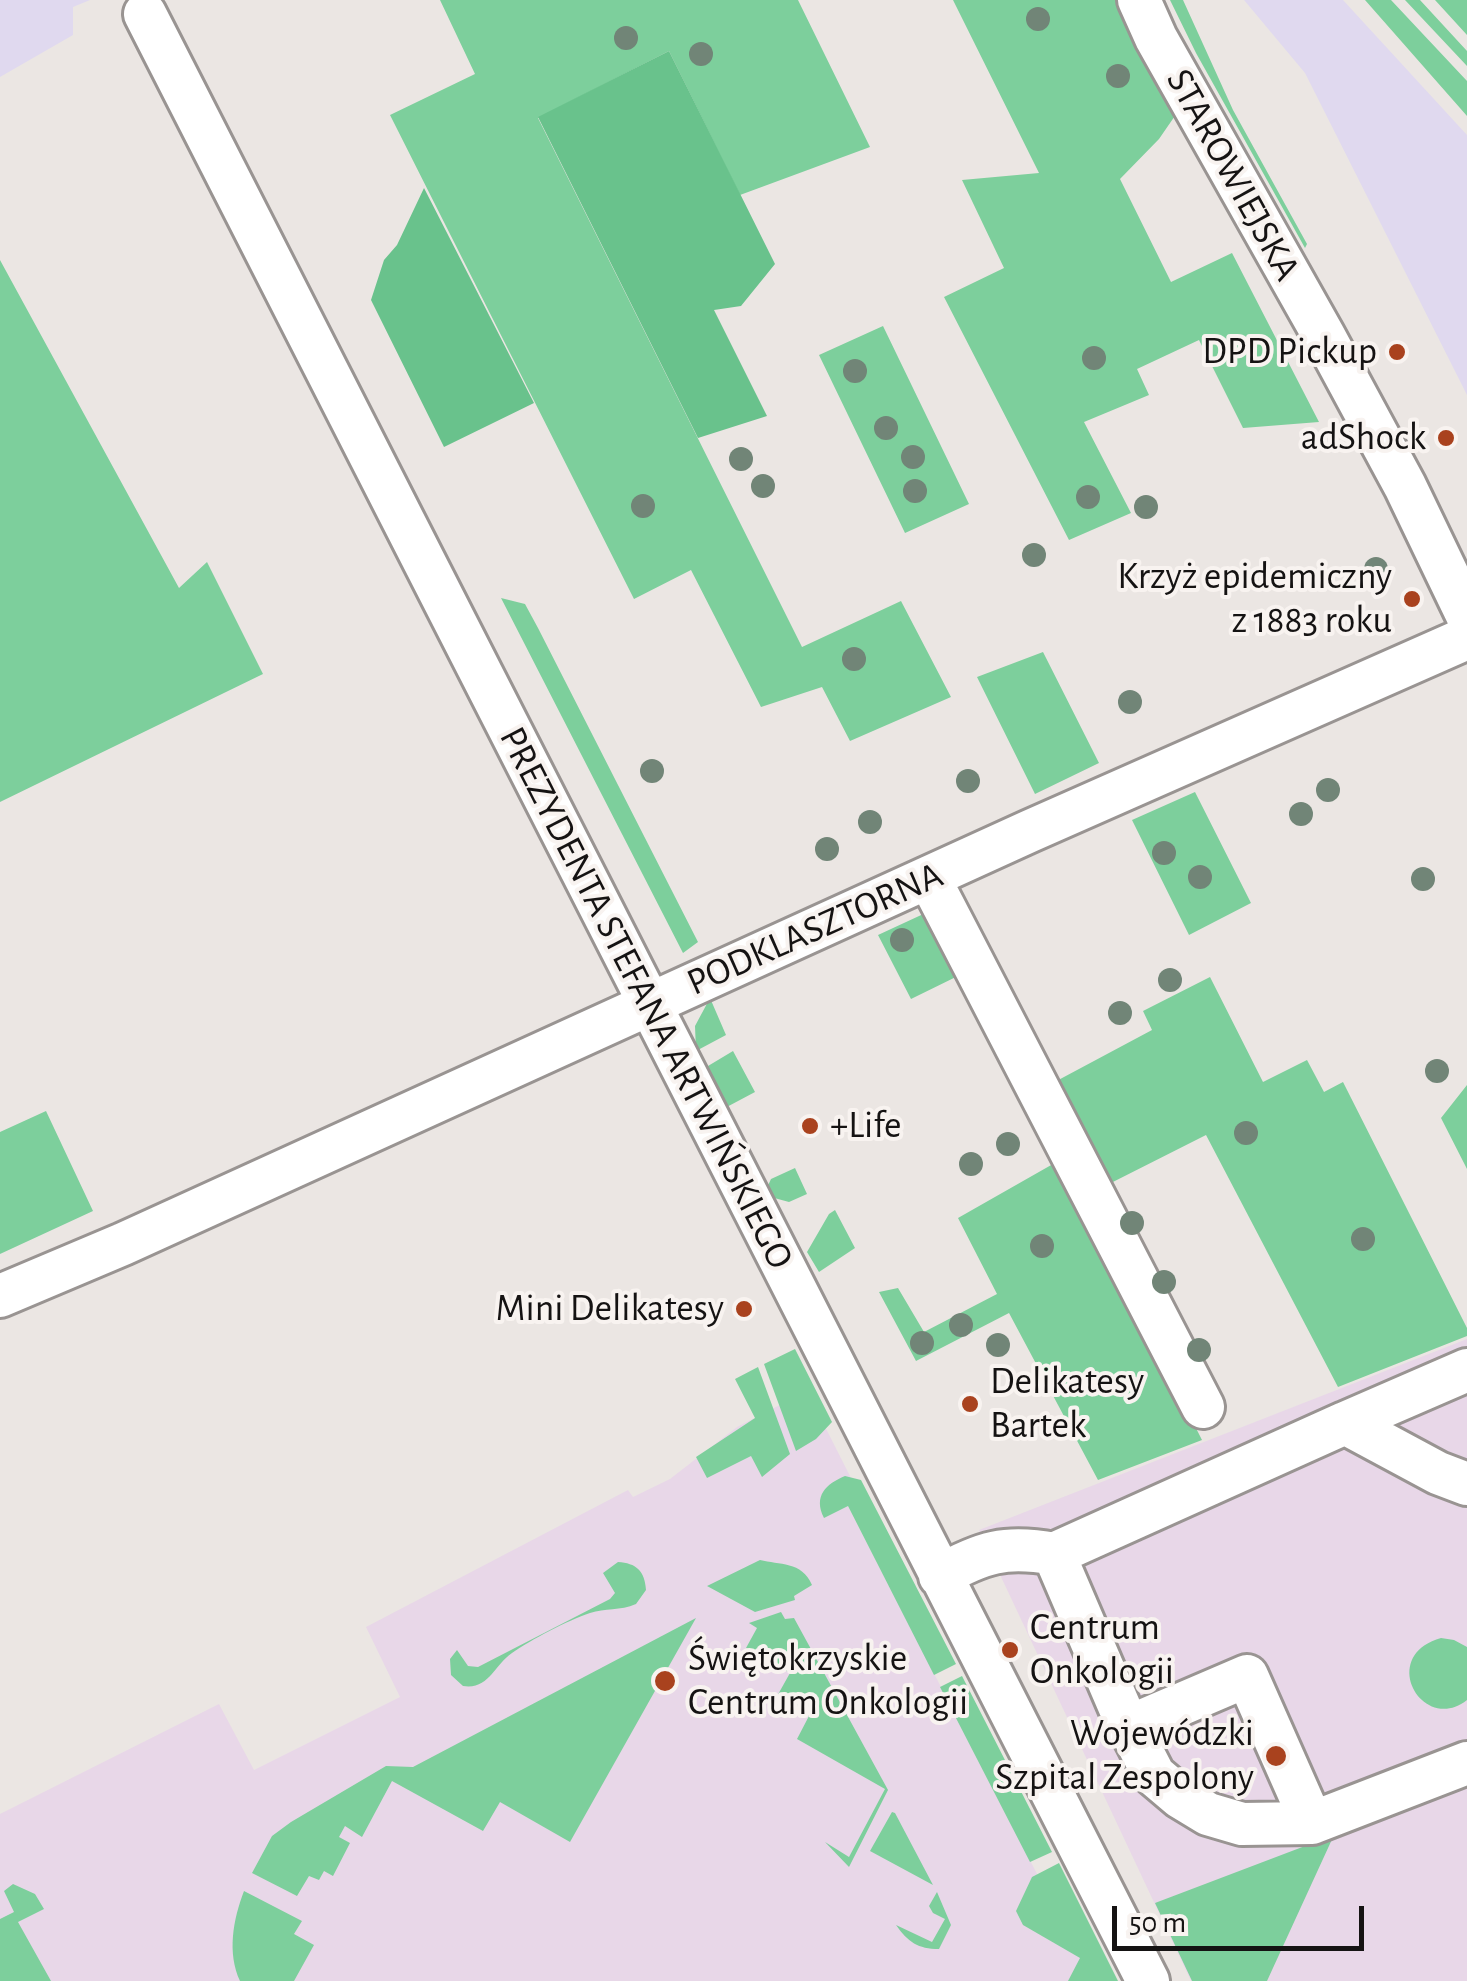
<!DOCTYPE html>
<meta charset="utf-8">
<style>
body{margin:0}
#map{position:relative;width:1467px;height:1981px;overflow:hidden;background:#ebe6e3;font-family:"Alegreya Sans",sans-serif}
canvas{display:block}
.scale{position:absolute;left:1112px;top:1906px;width:252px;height:45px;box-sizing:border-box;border:5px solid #151313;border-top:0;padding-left:12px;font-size:30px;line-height:35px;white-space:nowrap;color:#151313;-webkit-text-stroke:8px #f8f3f0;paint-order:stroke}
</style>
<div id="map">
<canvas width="1467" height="1981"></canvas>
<div class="scale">50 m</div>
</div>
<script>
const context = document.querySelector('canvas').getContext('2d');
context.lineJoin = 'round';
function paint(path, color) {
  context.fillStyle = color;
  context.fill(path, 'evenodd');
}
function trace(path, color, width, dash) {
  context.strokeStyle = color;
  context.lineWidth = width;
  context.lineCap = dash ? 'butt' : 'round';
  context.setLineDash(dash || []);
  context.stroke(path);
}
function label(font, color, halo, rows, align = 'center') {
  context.font = font + ' "Alegreya Sans",sans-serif';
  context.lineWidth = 8;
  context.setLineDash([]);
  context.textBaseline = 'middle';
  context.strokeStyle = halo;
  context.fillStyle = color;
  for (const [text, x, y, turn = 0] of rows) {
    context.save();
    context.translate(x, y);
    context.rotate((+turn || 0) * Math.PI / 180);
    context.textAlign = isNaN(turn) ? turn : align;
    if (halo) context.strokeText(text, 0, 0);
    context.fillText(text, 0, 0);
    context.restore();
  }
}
const industrial = new Path2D(`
 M0,0H90L73,7V35L0,77Z
 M1244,0H1343L1467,135V395L1305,73Z`);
const medical = new Path2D(`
 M1467,1339V1981H1191L979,1530Z
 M807,1391L852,1480L848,1506L1092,1981H0V1814L219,1704L254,1770L400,1697L366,1627L628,1490L633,1497L670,1479L737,1427Z`);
const green = new Path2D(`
 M440,0H798L870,147L740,195L669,51L538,118L802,647L901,601L951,697L850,741L822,687L761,707L691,570L634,599L390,115L475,74Z
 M953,0H1123L1179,110L1159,139L1120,179L1171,282L1232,253L1319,422L1243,428L1199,340L1137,369L1149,395L1084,422L1131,513L1069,540L944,297L1004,268L962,180L1039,173Z
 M1170,0H1183L1233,110L1307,244L1305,248L1196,53Z
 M1365,0H1391L1467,81V116Z
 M1405,0H1420L1467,51V66Z
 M1435,0H1467V35Z
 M0,260L179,588L207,562L263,674L0,802Z
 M883,326L969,504L905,533L819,355Z
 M501,598L525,604L538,628L698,942L683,953Z
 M1043,652L1099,763L1035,794L977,677Z
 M1195,792L1251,903L1189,935L1132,820Z
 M932,910L964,973L911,999L878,935Z
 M1210,977L1263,1082L1307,1060L1324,1092L1343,1082L1467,1328V1336L1338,1387L1206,1135L1101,1188L1049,1085L1152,1030L1143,1011Z
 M710,998L726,1035L696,1051L695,1026Z
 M733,1051L755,1092L723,1109L703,1069Z
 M1467,1085V1169L1441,1118Z
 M46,1111L93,1211L0,1254V1132Z
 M1060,1160L1202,1440L1098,1480L1009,1313L916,1361L879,1292L898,1288L924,1332L997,1294L958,1218Z
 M795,1168L807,1194L789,1202L767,1196L765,1192L771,1179Z
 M835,1210L855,1248L819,1272L807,1252L829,1214Z
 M795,1349L832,1422L816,1439L796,1451L764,1364Z
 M758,1367L790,1454L762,1477L751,1456L707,1478L696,1457L755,1418L735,1379Z
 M845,1476L861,1480L956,1664L934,1675L848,1506L824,1518C813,1496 826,1484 845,1476Z
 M760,1560C779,1565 802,1561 812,1585L794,1596L795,1600L755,1612L707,1586Z
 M618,1562C636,1563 645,1571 646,1590L636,1604C620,1611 605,1608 590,1613C568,1620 531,1640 512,1653C494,1665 489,1690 463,1686L451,1675L450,1659L457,1650L468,1666L478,1667L610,1599L615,1593L603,1573Z
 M781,1612L785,1619L794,1618L888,1790L849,1867L825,1842L849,1857L885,1789L797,1739L809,1716L776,1698L790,1673L746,1648L757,1628L749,1623Z
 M696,1618L570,1842L500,1802L483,1831L392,1781L362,1837L345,1826L339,1837L350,1843L333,1876L324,1871L319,1880L309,1876L297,1896L252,1873L272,1836L291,1822L386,1766L413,1767Z
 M1441,1638L1454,1640L1467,1647V1700C1423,1735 1377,1656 1441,1638Z
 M962,1676L1052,1852L1030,1862L940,1687Z
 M892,1812L895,1813L933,1885L870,1851Z
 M1334,1835L1267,1981H1192L1155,1903Z
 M1059,1863L1118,1981H1068L1080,1958L1023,1925L1016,1911L1032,1877Z
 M13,1884L35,1894L44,1909L18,1922L51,1981H0V1919L14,1912L4,1891Z
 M244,1891L302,1921L294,1934L314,1945L294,1981H240C227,1953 233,1920 244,1891Z
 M937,1892L951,1925L939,1949C918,1949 908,1942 896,1925L932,1942L945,1919L933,1913L929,1906Z`);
const forest = new Path2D(`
 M669,51L775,264L741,306L714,310L767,416L698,438L538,117Z
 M424,188L534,403L444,447L371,300L384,260L397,245Z`);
const minor = new Path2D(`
 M1139,0L1156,38L1324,336L1405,486L1467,615
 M145,14L1148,1981
 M929,878L1203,1407
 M0,1296L123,1244L1030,831L1467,638
 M1467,1370L1345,1423L1438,1473L1467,1484
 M1345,1423L1054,1554L1123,1715L1154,1775L1180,1797L1208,1814L1242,1824L1312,1823L1467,1763
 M940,1576C982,1552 1006,1545 1054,1554
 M1128,1727L1247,1676L1312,1823`);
const trees = [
 [1038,19],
 [626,38],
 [701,54],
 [1118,76],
 [1094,358],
 [855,371],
 [886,428],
 [913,457],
 [741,459],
 [763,486],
 [915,491],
 [1088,497],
 [643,506],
 [1146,507],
 [1034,555],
 [1376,569],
 [854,659],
 [1130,702],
 [652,771],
 [968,781],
 [1328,790],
 [1301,814],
 [870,822],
 [827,849],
 [1164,853],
 [1200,877],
 [1423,879],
 [902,940],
 [1170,980],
 [1120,1013],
 [1437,1071],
 [1246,1133],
 [1008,1144],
 [971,1164],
 [1132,1223],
 [1363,1239],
 [1042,1246],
 [1164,1282],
 [961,1325],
 [922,1343],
 [998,1345],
 [1199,1350]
];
const markers = [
 [1397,352,10,"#a9421e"],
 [1446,438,10,"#a9421e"],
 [1412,599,10,"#a9421e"],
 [810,1126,10,"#a9421e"],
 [744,1309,10,"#a9421e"],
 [970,1404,10,"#a9421e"],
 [1010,1650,10,"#a9421e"],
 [665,1681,12,"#a9421e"],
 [1276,1756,12,"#a9421e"]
];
const streetNames = [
 ["STAROWIEJSKA",1233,175,61],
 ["PODKLASZTORNA",815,929,-24],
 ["PREZYDENTA STEFANA ARTWIŃSKIEGO",646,998,63]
];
const poiNames = [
 ["DPD Pickup",1377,352],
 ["adShock",1426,438],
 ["Krzyż epidemiczny",1392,577],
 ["z 1883 roku",1392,621],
 ["+Life",830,1126,"left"],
 ["Mini Delikatesy",724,1309],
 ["Delikatesy",990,1382,"left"],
 ["Bartek",990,1426,"left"],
 ["Centrum",1030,1628,"left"],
 ["Onkologii",1030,1672,"left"],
 ["Świętokrzyskie",688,1659,"left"],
 ["Centrum Onkologii",688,1703,"left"],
 ["Wojewódzki",1254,1734],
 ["Szpital Zespolony",1254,1778]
];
paint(industrial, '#e0d9ef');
paint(medical, '#e8d7e8');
paint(green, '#7dcf9c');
paint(forest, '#69c28c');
trace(minor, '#999492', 48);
trace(minor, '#fff', 42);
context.fillStyle = '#718577';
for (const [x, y] of trees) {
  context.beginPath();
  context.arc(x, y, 12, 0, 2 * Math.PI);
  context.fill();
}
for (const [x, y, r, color] of markers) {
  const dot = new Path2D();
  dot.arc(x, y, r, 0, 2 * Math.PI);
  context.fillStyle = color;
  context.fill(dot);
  trace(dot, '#f8f3f0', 4);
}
label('38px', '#151313', '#f8f3f0', streetNames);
label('38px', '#151313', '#f8f3f0', poiNames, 'right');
</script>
